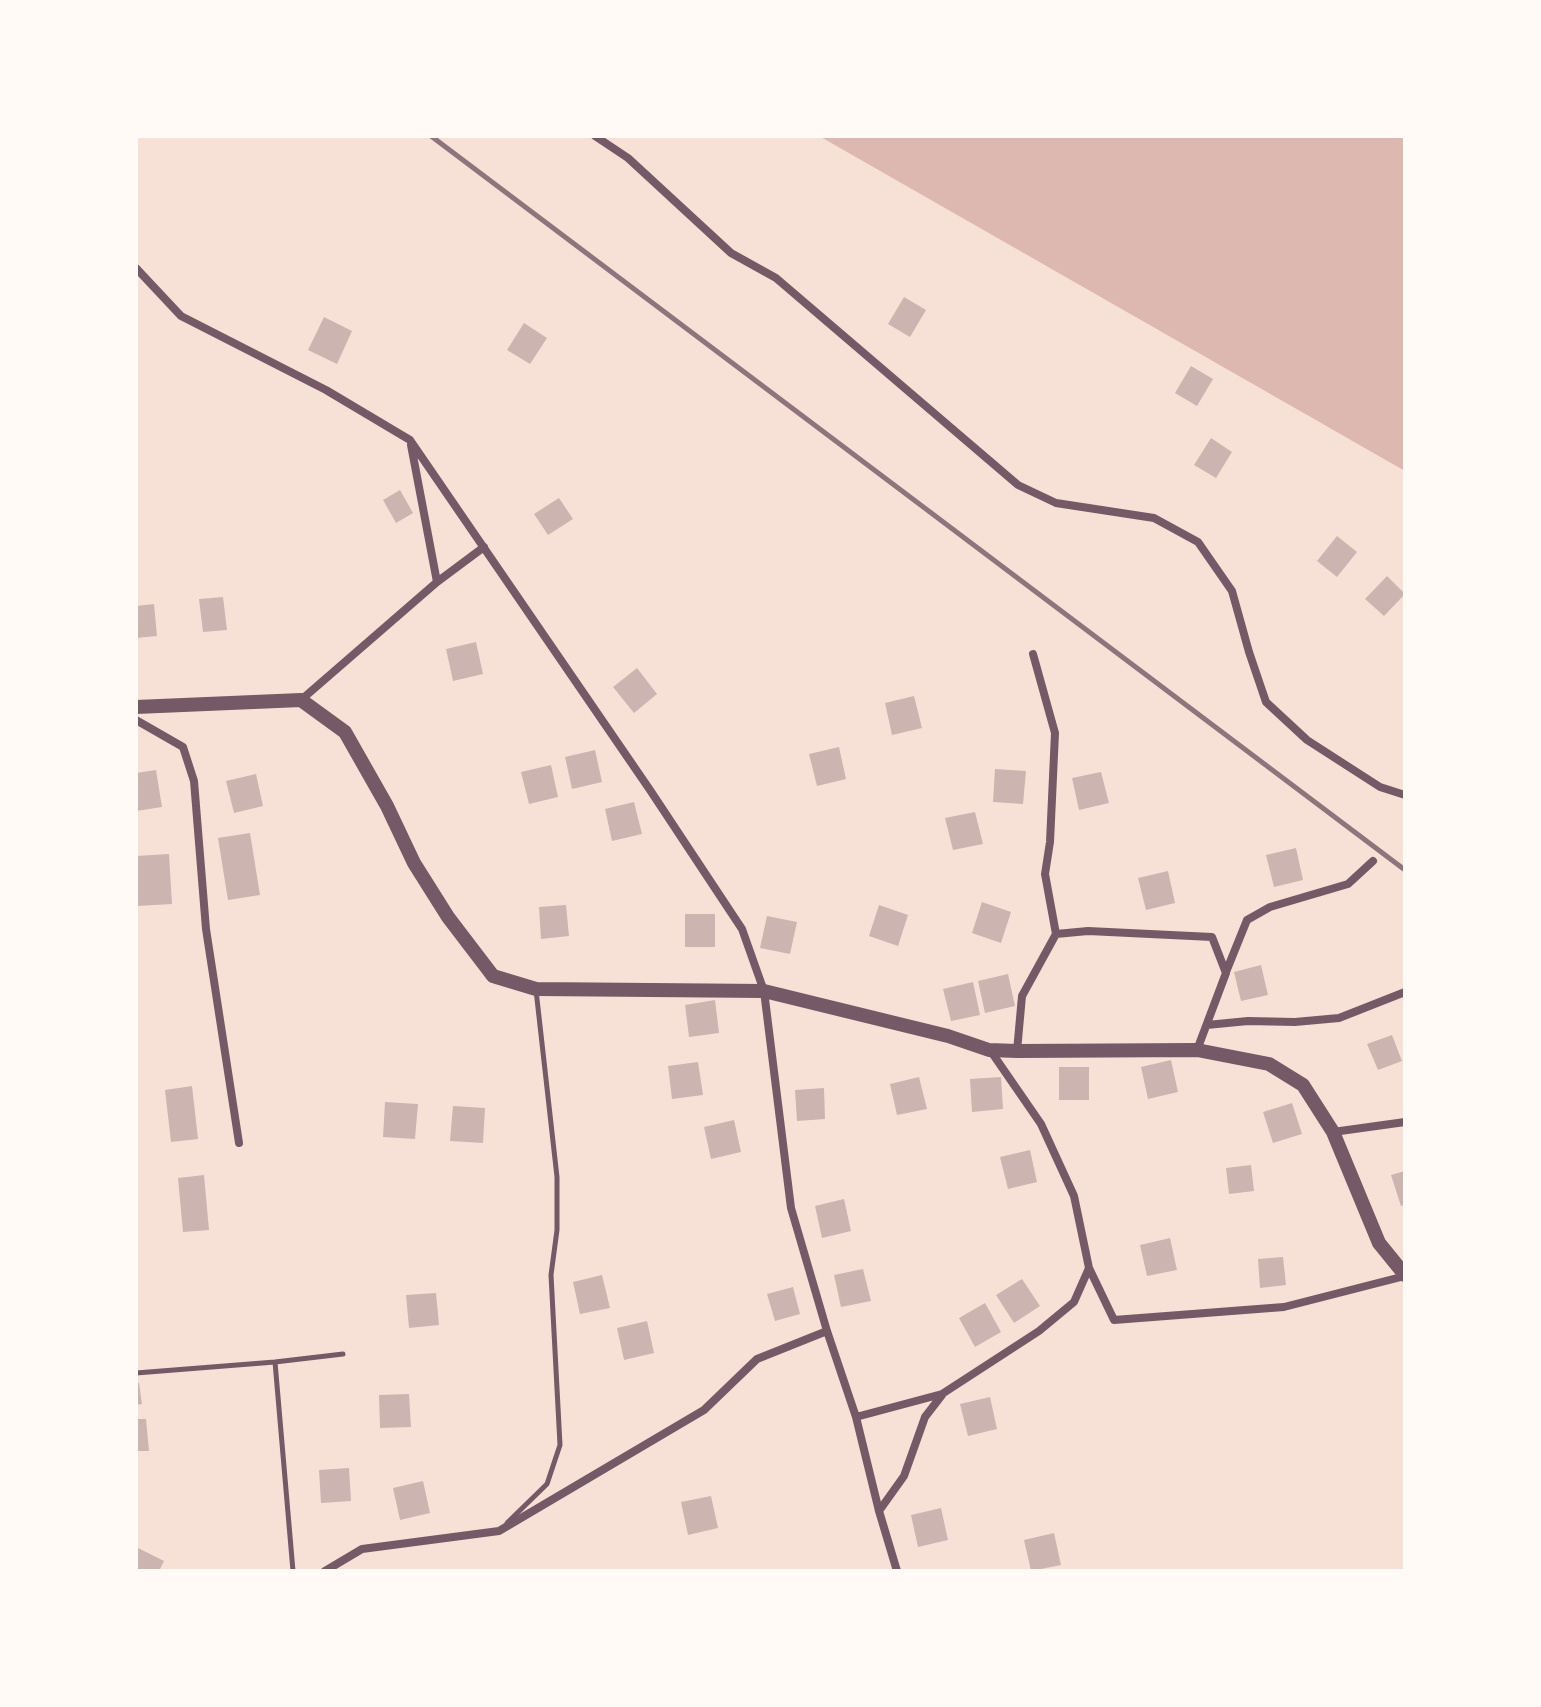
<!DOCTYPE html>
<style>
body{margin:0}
#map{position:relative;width:1541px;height:1707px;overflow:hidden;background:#f7e1d7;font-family:"Times New Roman",serif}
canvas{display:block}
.frame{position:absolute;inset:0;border:138px solid #fffaf5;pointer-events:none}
</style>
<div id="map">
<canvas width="1541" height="1707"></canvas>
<div class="frame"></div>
</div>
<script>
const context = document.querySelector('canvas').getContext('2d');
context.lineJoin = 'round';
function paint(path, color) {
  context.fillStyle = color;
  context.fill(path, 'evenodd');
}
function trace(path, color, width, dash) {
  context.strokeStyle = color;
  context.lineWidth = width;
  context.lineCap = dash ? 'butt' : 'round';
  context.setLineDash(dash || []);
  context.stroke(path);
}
const water = new Path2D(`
 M819,136H1405V471Z`);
const building = new Path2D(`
 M904,297L926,310L910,337L888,324Z
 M324,317L352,331L337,364L308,350Z
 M524,323L547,338L530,364L507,350Z
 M1191,366L1213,379L1197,406L1175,393Z
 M1211,438L1232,452L1216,478L1194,465Z
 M400,490L413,513L396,523L383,500Z
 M559,498L573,519L548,535L534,514Z
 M1337,536L1357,552L1337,577L1317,561Z
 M1387,576L1405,594L1384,616L1365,599Z
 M223,597L227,630L203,632L199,599Z
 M154,604L157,636L136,638V606Z
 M476,642L483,674L453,681L446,649Z
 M637,668L657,694L634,713L613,687Z
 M914,696L922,728L892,735L885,703Z
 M839,747L846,779L817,786L809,754Z
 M595,750L602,782L572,789L565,757Z
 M551,765L558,797L529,804L521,772Z
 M995,769L1026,771L1023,804L993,802Z
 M156,770L162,807L136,811V773Z
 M1101,772L1109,803L1079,810L1072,778Z
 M256,774L263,806L234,813L226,781Z
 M634,802L642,834L612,841L605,809Z
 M975,812L983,844L953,850L945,818Z
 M250,833L260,895L228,900L218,838Z
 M1296,848L1303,880L1274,887L1266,855Z
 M169,854L172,904L137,906L136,856Z
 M1168,871L1175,903L1146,910L1138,878Z
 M982,902L1011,912L1001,943L972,933Z
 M566,905L569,936L541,939L539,907Z
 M879,905L908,915L898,946L869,936Z
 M685,914H715V947H685Z
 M767,916L797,922L790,954L760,948Z
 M1261,965L1268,995L1241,1001L1234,972Z
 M1008,974L1015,1006L985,1013L978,981Z
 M973,982L980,1015L951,1021L943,989Z
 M715,1000L719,1033L689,1037L685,1005Z
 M1392,1035L1402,1061L1378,1070L1367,1044Z
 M1171,1060L1178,1092L1148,1099L1141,1067Z
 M698,1062L703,1095L672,1099L668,1066Z
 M1059,1067H1089V1100H1059Z
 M919,1077L927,1109L897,1115L890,1084Z
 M1001,1077L1003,1109L972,1112L970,1079Z
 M192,1086L198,1139L171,1142L165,1090Z
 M824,1088L825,1119L797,1121L795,1090Z
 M385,1102L418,1104L415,1139L383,1137Z
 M1292,1103L1302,1134L1273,1143L1263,1112Z
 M453,1106L485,1108L483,1143L450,1141Z
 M734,1120L741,1152L711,1159L704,1127Z
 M1030,1150L1037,1182L1008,1189L1000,1157Z
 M1251,1165L1254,1191L1229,1194L1226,1168Z
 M1405,1171V1205L1401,1206L1391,1175Z
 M204,1175L209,1230L183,1232L178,1178Z
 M844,1199L851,1231L822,1238L815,1206Z
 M1170,1238L1177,1270L1147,1276L1140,1245Z
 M1283,1257L1286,1285L1260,1288L1258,1259Z
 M863,1269L871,1301L841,1307L834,1275Z
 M602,1275L610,1308L580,1314L573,1282Z
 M1022,1279L1040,1306L1014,1323L996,1295Z
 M793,1287L800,1314L775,1321L767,1294Z
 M436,1293L439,1325L409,1328L406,1295Z
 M985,1303L1001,1332L975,1347L959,1318Z
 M647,1321L654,1353L624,1360L617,1328Z
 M136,1383H139L142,1404L136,1405Z
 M409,1394L411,1427L380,1428L379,1395Z
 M990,1397L997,1429L968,1436L960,1404Z
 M136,1419H146L149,1451H136Z
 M349,1468L351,1501L321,1503L319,1470Z
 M423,1481L430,1513L400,1520L393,1488Z
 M711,1496L718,1528L688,1535L681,1502Z
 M941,1508L948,1540L918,1547L911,1515Z
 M1054,1533L1061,1565L1031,1571L1024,1540Z
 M136,1547L164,1561L159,1571H136Z`);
const service = new Path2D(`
 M275,1362L293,1571
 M136,1373L275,1362L343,1354
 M507,1523L547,1484L560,1445L551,1275L557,1230V1177L536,990`);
const minor = new Path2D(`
 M595,136L628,158L731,253L776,278L1018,485L1056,503L1154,518L1198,542L1232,591L1249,652L1266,702L1307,740L1380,787L1405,795
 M136,268L181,316L326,390L410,440L650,790L742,929L764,991L791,1208L827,1331L856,1417L879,1511L897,1571
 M437,582L484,547
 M301,700L437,582L411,445
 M136,720L183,747L194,781L206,929L239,1143
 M1056,934L1088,931L1212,937L1226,973L1197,1050
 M1226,972L1247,920L1270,907L1348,884L1373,861
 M1207,1025L1248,1021L1295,1022L1339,1018L1405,992
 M1017,1051L1022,996L1056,934L1045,874L1050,842L1055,733L1033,654
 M1333,1132L1405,1122
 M1089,1268L1114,1320L1284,1307L1405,1276
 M856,1417L942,1394L1039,1331L1074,1302L1089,1268L1074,1196L1041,1124L990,1050
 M879,1511L904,1476L925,1417L942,1395
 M325,1571L362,1549L499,1531L704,1410L757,1359L827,1331`);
const tertiary = new Path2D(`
 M136,707L301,700L345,732L387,806L414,863L448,917L493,976L536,989L764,991L948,1036L989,1050L1017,1051L1197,1050L1269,1064L1303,1085L1333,1132L1379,1243L1405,1275`);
const rail = new Path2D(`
 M431,136L1405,870`);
paint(water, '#dcb8b0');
paint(building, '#ccb4b1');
trace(service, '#755966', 5);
trace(minor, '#755966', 8);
trace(tertiary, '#755966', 14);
trace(rail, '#8f747c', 5);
</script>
